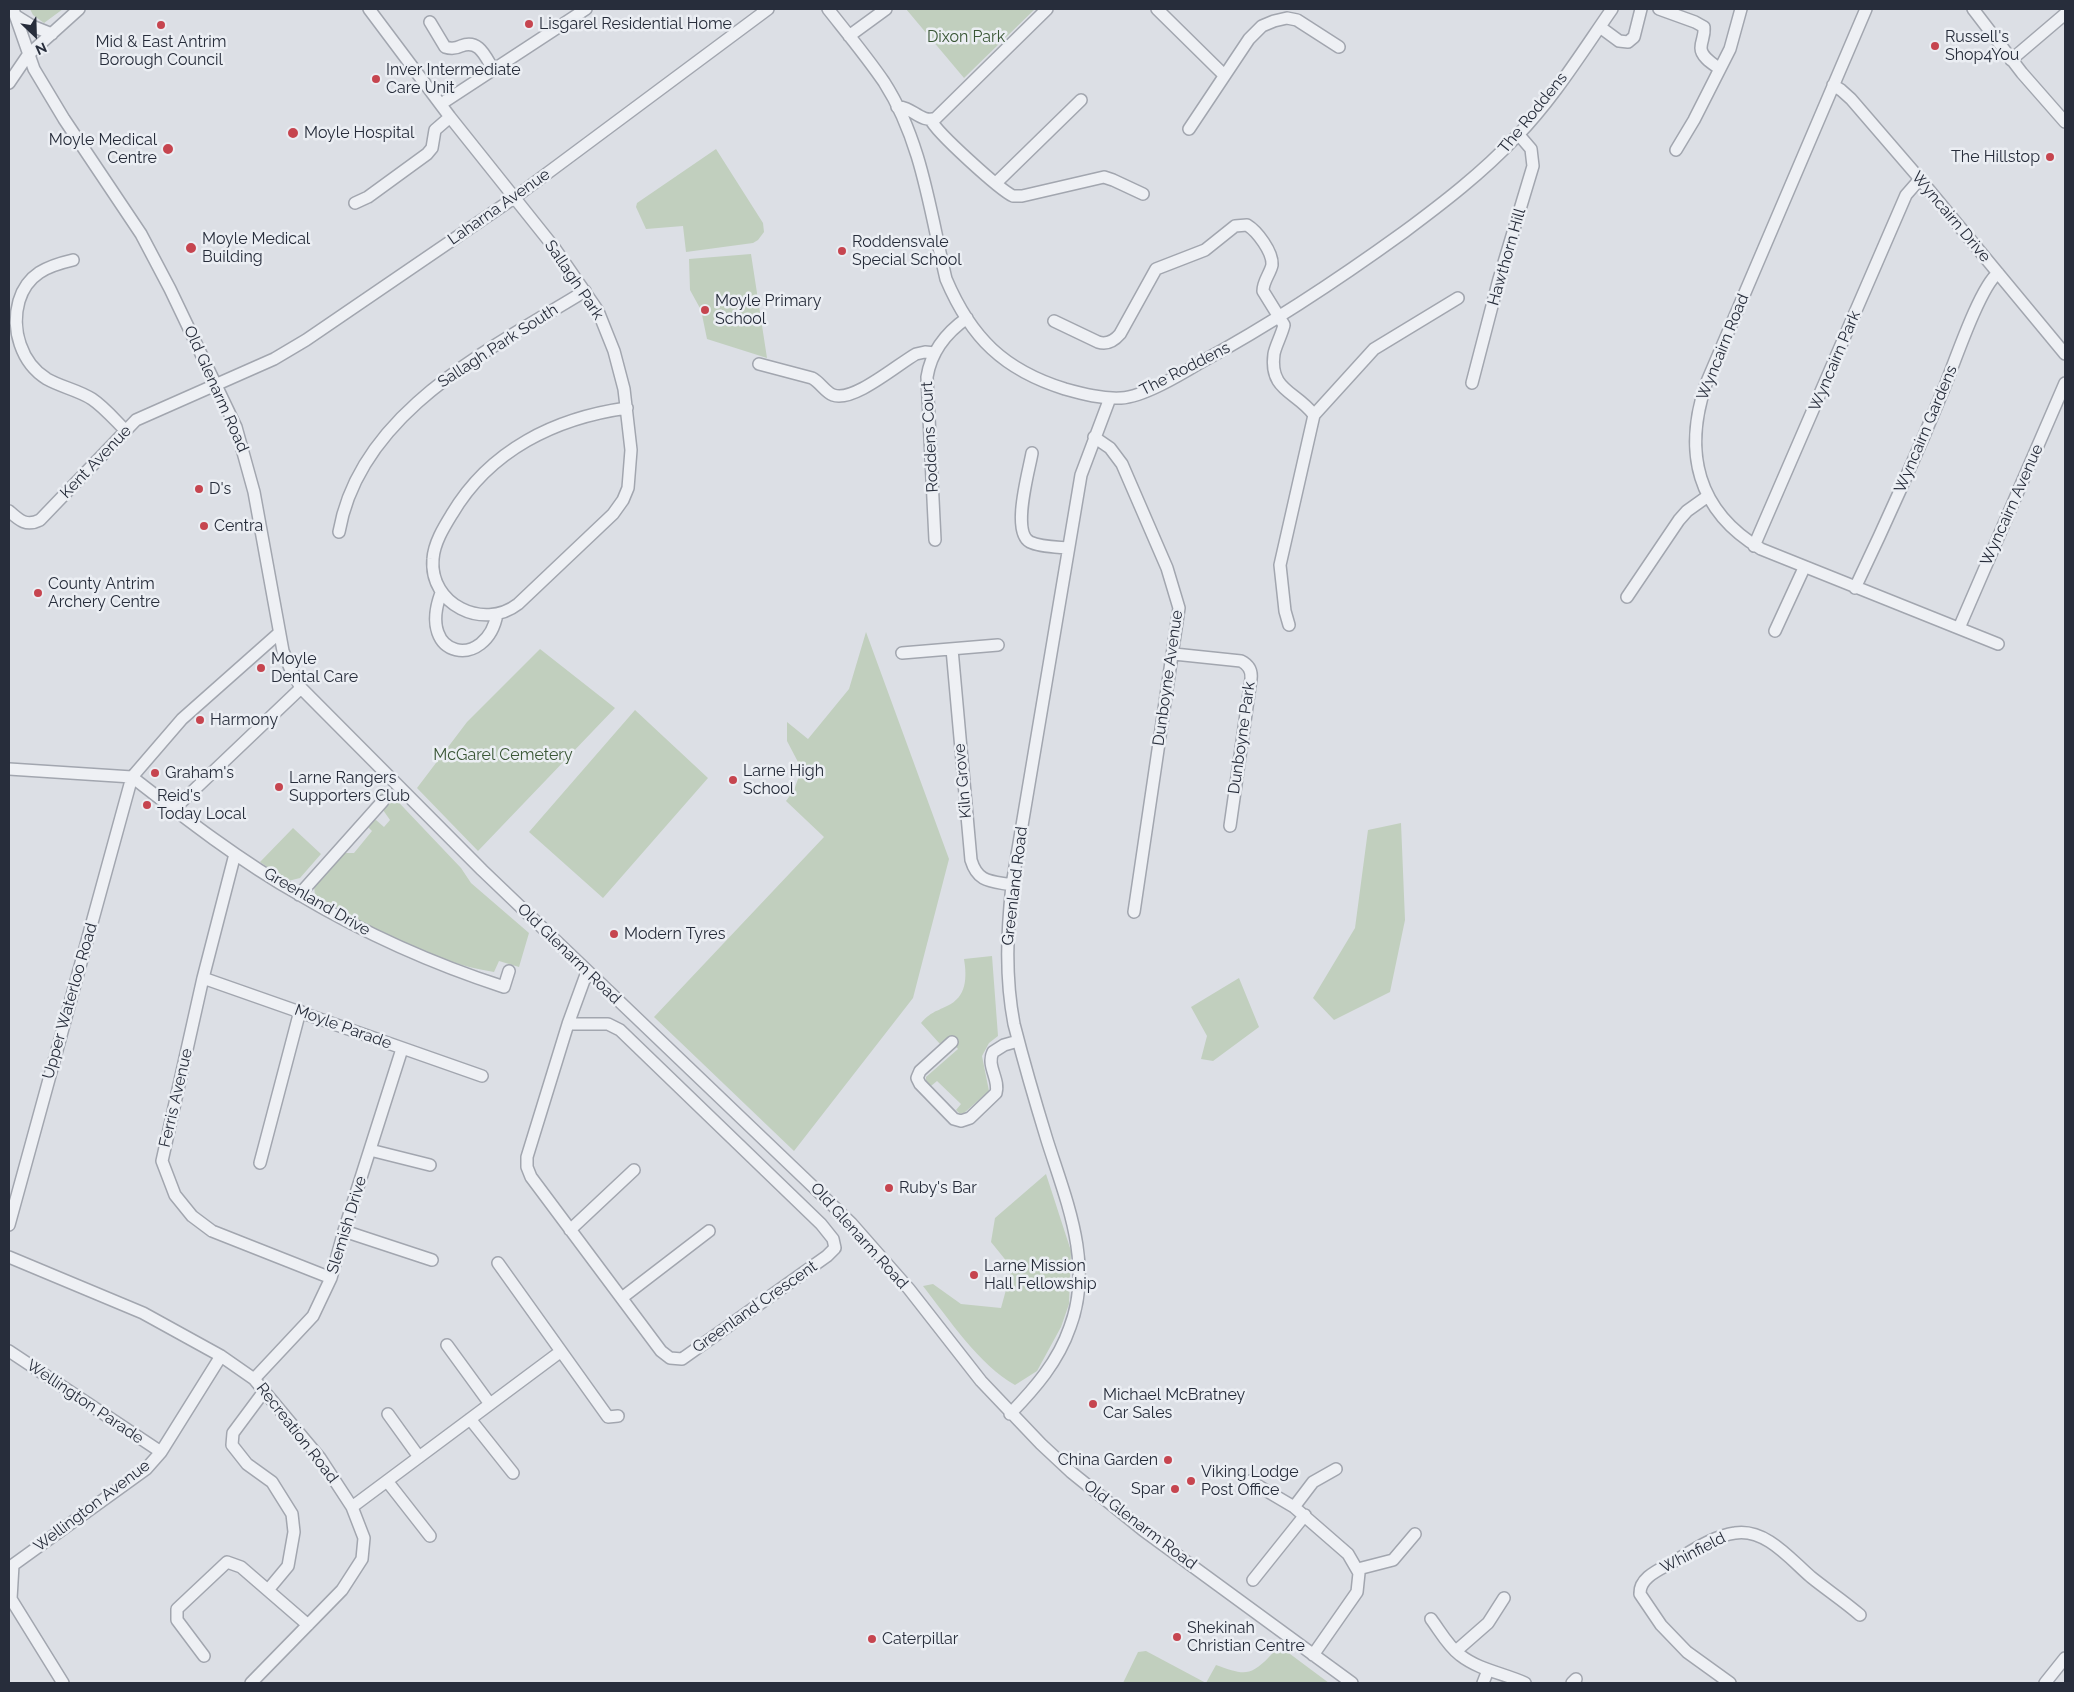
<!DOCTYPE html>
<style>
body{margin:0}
#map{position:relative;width:2074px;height:1692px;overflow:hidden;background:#dcdfe5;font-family:Raleway,sans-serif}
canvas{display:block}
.frame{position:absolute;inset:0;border:10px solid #272d3b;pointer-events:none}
.north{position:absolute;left:10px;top:10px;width:50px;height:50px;-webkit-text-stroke:4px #ebeef3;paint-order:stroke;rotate:156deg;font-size:14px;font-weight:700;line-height:20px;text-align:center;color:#272d3b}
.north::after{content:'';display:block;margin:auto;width:18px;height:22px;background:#272d3b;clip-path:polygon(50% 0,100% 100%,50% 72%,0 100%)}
</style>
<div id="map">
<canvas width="2074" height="1692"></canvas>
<div class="frame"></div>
<div class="north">N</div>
</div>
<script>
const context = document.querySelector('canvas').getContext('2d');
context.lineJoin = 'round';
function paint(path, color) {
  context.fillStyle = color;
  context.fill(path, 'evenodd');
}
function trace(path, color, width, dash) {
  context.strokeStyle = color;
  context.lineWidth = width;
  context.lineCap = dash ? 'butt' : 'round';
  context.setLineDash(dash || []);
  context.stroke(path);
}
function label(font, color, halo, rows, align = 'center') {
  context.font = font + ' Raleway,sans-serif';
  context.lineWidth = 5;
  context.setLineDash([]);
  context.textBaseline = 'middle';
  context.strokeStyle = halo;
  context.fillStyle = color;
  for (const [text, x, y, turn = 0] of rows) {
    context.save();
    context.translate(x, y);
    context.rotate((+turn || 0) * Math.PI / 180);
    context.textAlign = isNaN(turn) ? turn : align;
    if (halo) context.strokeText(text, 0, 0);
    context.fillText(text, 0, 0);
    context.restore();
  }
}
const green = new Path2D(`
 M30,9H63L44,23L33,15Z
 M906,9H1035L964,78Z
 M716,149L763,223L764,232L758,240L753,243L686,252L683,226L646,229L636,207L637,203Z
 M751,254L767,358L707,339L701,310L690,290L689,259Z
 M866,632L949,859L913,998L794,1151L654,1017L824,837L786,801L794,790L798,779V762L787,741V722L808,739L849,689Z
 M540,649L615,708L478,851L417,788L467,722Z
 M635,710L708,778L603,898L529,832Z
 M386,789L461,868L471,883L529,933L519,967L499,961L494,972C430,962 372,928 315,895L314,886L345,853H354L372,831L368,827L370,821L376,820L384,827L390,820L383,810L386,804L379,796Z
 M1401,823L1405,920L1390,992L1334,1020L1313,998L1355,928L1368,830Z
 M293,828L321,854L300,878L288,881L260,862Z
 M992,956L998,1036L989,1043L982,1056L989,1091L964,1113L960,1114L956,1110L961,1104L937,1081L931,1086L926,1081V1077L958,1049L949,1037L940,1044L921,1023C931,1012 935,1012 947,1006C967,997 967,977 964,959Z
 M1239,978L1259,1027L1213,1061L1201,1059L1207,1036L1191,1007Z
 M1046,1174L1071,1251L1069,1304L1061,1327L1037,1371L1015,1385C980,1366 948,1318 923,1286L933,1284L961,1304L1001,1308L1012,1268L991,1242L995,1218Z
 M1282,1648L1329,1683H1123L1138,1652L1146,1651L1206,1683L1216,1665C1242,1674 1249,1678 1269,1657C1273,1653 1276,1649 1282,1648Z`);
const minor = new Path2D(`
 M13,9L34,69L64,119L141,234L170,289L236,427L254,492L283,651L290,668L301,688L482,870L851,1223L909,1289L981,1381L1041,1444L1071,1472L1143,1530L1352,1683
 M369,9L450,117L553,246L598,311L614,351L624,389L631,450L628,488L623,500L613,514L518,604C483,631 429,604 433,559C434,543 444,527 452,514C490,450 555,418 627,408
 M828,9C847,33 867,57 884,82C922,141 930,212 946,279C971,338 1004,370 1065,389C1083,394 1102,399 1121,398C1144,397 1183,373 1203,361C1273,323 1339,279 1404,232C1443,203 1482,173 1516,137C1553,99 1582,52 1612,9
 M1157,9L1224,75
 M1659,9L1695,22L1704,27C1705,37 1701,40 1701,48C1701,57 1713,64 1720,69
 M1866,9L1706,384C1683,452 1697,511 1761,549L1998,644
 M1973,9L2022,73L2065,122
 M16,16L32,26L52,34
 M430,22L445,47C451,49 455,49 461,46C479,39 485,56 493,69
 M1600,27L1619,41L1628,42L1634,37L1641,9
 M849,36L886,9
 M2011,60L2065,14
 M9,83L28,55L79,9
 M1833,85L1841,90L1851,99L1920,179L2065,354
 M441,104L586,9
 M897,107C912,106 921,124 936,118L1047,9
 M931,120C936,132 1000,190 1013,196H1022L1104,177L1113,180L1143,194
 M1189,129L1249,39L1262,26L1274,21L1287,18L1297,20L1339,47
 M1676,150L1694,120L1730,49L1741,9
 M996,183L1081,100
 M355,203L368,197L427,154L432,148L435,130L450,117
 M73,260C47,266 27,274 19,301C11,329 21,363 47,379C61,387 78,390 92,399C104,407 115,420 125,430
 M1054,321L1098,342C1107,345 1114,341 1120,334L1156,269L1205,250L1235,226L1247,225C1257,231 1273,252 1272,265C1270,274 1263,281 1263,291L1284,325C1282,334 1275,347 1274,354C1269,391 1296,391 1314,415
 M759,364L812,378C820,382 825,392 833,395C853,403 898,364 916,354L925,352L935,353
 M1472,383L1499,279L1533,166L1531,149L1519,135
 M1094,437L1110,448L1122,464L1167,568L1179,608L1134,912
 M1032,453C1029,471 1011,532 1030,542C1040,547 1057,547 1068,548
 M9,511C19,520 26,527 40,520L136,420L274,359L306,340L514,198L768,9
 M339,532C360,411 491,349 585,291
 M935,540L927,377C931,352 947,332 967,318
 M1754,546L1906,195L1920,179
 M1855,588C1887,521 1917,454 1945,386C1955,361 1980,287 1998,273
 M441,593C416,660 487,670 497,614
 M1627,597L1679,520L1687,511L1708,496
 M1289,625L1285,611L1280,565L1314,415L1374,349L1458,298
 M1959,628L2065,383
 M1775,631L1804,568
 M952,649L971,860C978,883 991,881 1012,885
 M902,653L998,645
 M1174,654L1241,661C1249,665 1252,671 1251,679L1230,826
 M9,769L132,777
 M132,777C186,819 240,861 300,895C364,933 433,964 504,987L509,971
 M174,809L301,688
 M235,854L203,978L162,1161L175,1195L192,1216L212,1231L331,1278
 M299,895L383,801
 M203,978L482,1076
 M568,1024H608L620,1030L821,1224L833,1239L835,1248L827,1256L682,1359L670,1358L661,1351L531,1177L527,1167V1157L568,1024L587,972
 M952,1042L920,1071L917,1078L920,1084L954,1119L961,1121L970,1118L996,1093C1000,1079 986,1066 993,1052L1004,1045L1018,1041
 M370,1150L430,1165
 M260,1163L300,1011
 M9,1225L132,777L182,719L279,633
 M570,1230L634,1170
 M344,1231L432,1260
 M9,1257L143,1313L221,1356L254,1379L320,1458L352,1507L364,1538L362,1559L342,1590L251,1683
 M498,1263L608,1417L618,1416
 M623,1297L709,1231
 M447,1345L490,1404
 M9,1351L161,1452
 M254,1379L313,1316L331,1278L344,1231L402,1049
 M265,1390L233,1433L232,1445L247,1464L272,1482L292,1514L294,1532L288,1566L268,1590
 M388,1414L419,1457
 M1010,1414C1035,1388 1058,1362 1070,1327C1094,1264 1066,1200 1047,1140C1035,1101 1024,1063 1014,1024C1005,977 1007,932 1012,885L1081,475L1110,398
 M470,1419L513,1473
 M387,1481L430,1536
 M1250,1481L1294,1507L1348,1554L1359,1573L1357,1592L1313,1655
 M352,1507L560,1352
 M1294,1507L1313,1482L1336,1469
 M1358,1569L1393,1560L1415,1534
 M1253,1580L1305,1515
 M1431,1619C1440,1631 1448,1646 1460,1655C1479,1670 1503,1673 1525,1683
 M1456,1651L1488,1623L1504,1598
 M204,1656L177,1620V1609L227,1562L241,1567L308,1625
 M63,1683L11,1599L13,1565L146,1469L161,1452L221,1356
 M1483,1683L1488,1670
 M1572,1683L1576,1679
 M1730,1683L1687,1652L1661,1625L1640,1594C1639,1577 1661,1569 1673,1562C1692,1551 1713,1536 1735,1533C1766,1528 1791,1560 1811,1577C1827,1590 1844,1601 1860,1615
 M2045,1683L2065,1658`);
const markers = [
 [529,24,5,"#c6454f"],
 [161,25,5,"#c6454f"],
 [1935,46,5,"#c6454f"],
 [376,79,5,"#c6454f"],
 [293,133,6,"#c6454f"],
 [168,149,6,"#c6454f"],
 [2050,157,5,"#c6454f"],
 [191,248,6,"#c6454f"],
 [842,251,5,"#c6454f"],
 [705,310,5,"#c6454f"],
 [199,489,5,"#c6454f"],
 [204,526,5,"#c6454f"],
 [38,593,5,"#c6454f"],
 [261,668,5,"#c6454f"],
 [200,720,5,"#c6454f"],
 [155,773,5,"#c6454f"],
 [733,780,5,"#c6454f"],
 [279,787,5,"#c6454f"],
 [147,805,5,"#c6454f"],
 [614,934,5,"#c6454f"],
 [889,1188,5,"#c6454f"],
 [974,1275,5,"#c6454f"],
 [1093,1404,5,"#c6454f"],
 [1168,1460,5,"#c6454f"],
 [1191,1481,5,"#c6454f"],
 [1175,1489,5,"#c6454f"],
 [1177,1637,5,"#c6454f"],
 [872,1639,5,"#c6454f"]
];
const poiNames = [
 ["Lisgarel Residential Home",539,24],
 ["Russell's",1945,37],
 ["Shop4You",1945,55],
 ["Mid & East Antrim",161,42,"center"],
 ["Borough Council",161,60,"center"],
 ["Inver Intermediate",386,70],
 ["Care Unit",386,88],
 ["Moyle Hospital",304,133],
 ["Moyle Medical",157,140,"right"],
 ["Centre",157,158,"right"],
 ["The Hillstop",2040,157,"right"],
 ["Moyle Medical",202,239],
 ["Building",202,257],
 ["Roddensvale",852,242],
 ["Special School",852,260],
 ["Moyle Primary",715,301],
 ["School",715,319],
 ["D's",209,489],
 ["Centra",214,526],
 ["County Antrim",48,584],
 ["Archery Centre",48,602],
 ["Moyle",271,659],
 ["Dental Care",271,677],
 ["Harmony",210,720],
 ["Larne High",743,771],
 ["School",743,789],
 ["Graham's",165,773],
 ["Larne Rangers",289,778],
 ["Supporters Club",289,796],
 ["Reid's",157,796],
 ["Today Local",157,814],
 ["Modern Tyres",624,934],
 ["Ruby's Bar",899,1188],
 ["Larne Mission",984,1266],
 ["Hall Fellowship",984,1284],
 ["Michael McBratney",1103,1395],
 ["Car Sales",1103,1413],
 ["China Garden",1158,1460,"right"],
 ["Viking Lodge",1201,1472],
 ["Post Office",1201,1490],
 ["Spar",1165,1489,"right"],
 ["Shekinah",1187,1628],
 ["Christian Centre",1187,1646],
 ["Caterpillar",882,1639]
];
const parkNames = [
 ["Dixon Park",966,37],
 ["McGarel Cemetery",503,755]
];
const streetNames = [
 ["The Roddens",1533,113,-51],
 ["Laharna Avenue",499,207,-35],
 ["Wyncairn Drive",1951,217,50],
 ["Hawthorn Hill",1507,257,-74],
 ["Sallagh Park",574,280,56],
 ["Sallagh Park South",498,346,-33],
 ["Wyncairn Road",1723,347,-68],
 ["Wyncairn Park",1835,361,-67],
 ["The Roddens",1185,369,-27],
 ["Old Glenarm Road",216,389,66],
 ["Wyncairn Gardens",1926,429,-67],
 ["Roddens Court",930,437,-93],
 ["Kent Avenue",96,462,-46],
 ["Wyncairn Avenue",2012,505,-66],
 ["Dunboyne Avenue",1168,678,-82],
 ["Dunboyne Park",1242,738,-82],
 ["Kiln Grove",963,781,-95],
 ["Greenland Road",1015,886,-83],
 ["Greenland Drive",317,902,30],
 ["Old Glenarm Road",569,954,44],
 ["Upper Waterloo Road",70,1001,-74],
 ["Moyle Parade",343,1027,20],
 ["Ferris Avenue",176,1098,-77],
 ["Slemish Drive",347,1225,-73],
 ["Old Glenarm Road",859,1236,48],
 ["Greenland Crescent",755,1307,-35],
 ["Wellington Parade",85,1402,34],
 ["Recreation Road",297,1433,52],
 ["Wellington Avenue",92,1506,-37],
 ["Old Glenarm Road",1140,1525,37],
 ["Whinfield",1693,1553,-27]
];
paint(green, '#c1cfbe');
trace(minor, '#a2a6af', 14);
trace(minor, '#eef0f4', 11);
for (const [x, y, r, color] of markers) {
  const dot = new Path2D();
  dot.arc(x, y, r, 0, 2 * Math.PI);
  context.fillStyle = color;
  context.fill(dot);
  trace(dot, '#ebeef3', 2);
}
label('16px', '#272d3b', '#ebeef3', poiNames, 'left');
label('16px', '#395635', '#ebeef3', parkNames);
label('16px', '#272d3b', '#ebeef3', streetNames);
</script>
